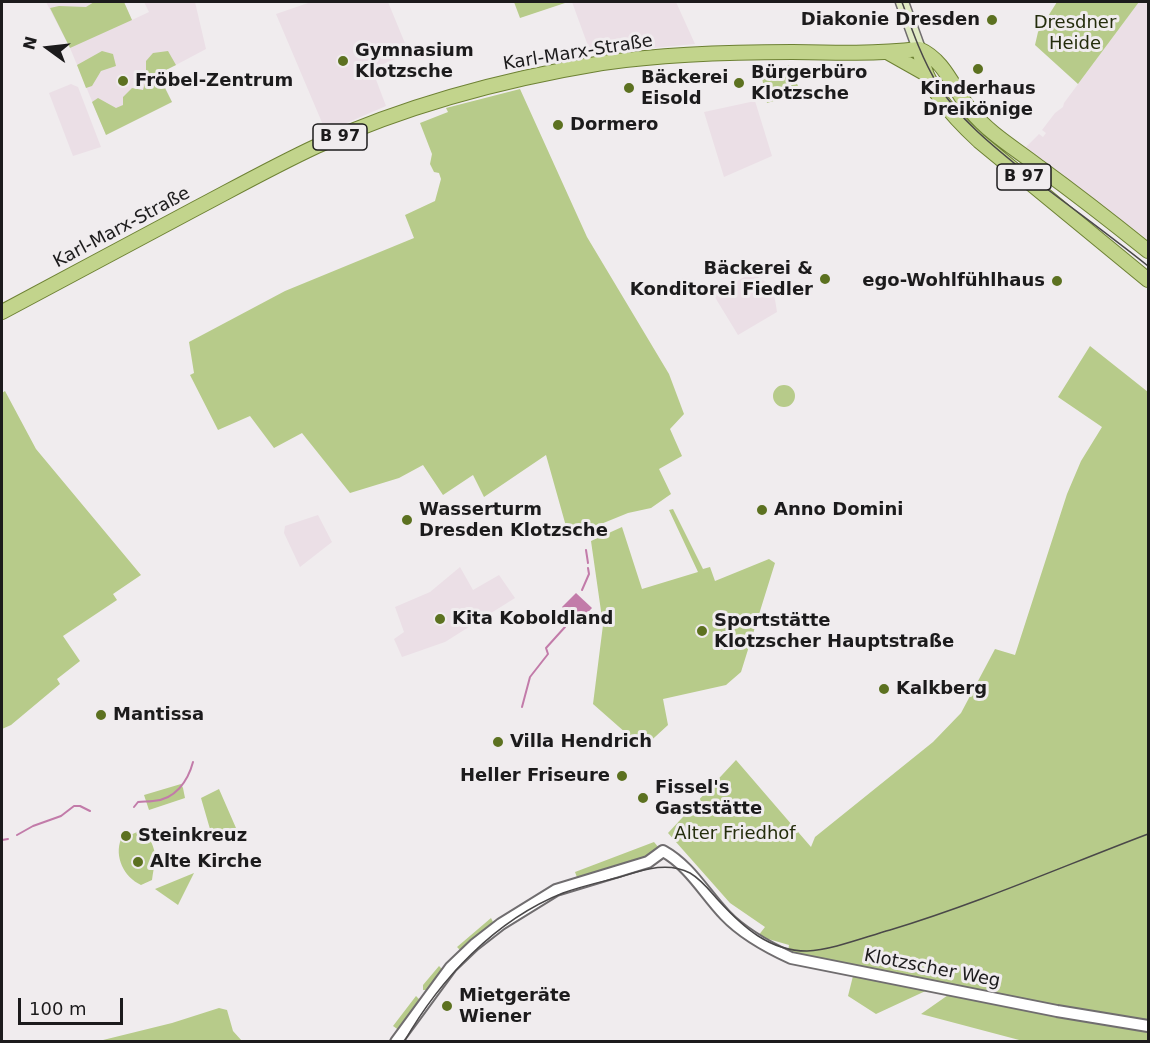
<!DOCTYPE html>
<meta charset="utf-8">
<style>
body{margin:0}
#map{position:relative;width:1150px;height:1043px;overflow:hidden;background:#f0ecee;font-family:"DejaVu Sans",sans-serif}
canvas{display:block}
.frame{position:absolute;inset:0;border:3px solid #1c1b1c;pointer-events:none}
.north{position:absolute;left:18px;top:18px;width:60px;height:60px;-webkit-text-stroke:4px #f0ecee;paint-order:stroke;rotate:285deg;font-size:16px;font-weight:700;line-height:24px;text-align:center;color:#1c1b1c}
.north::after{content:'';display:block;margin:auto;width:21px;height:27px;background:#1c1b1c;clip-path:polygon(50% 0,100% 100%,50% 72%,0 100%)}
.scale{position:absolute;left:18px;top:998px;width:105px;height:27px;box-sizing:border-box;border:3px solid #1c1b1c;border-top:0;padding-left:8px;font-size:18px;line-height:21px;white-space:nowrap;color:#1c1b1c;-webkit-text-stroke:4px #f0ecee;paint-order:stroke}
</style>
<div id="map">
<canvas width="1150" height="1043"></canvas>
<div class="frame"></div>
<div class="north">N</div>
<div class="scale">100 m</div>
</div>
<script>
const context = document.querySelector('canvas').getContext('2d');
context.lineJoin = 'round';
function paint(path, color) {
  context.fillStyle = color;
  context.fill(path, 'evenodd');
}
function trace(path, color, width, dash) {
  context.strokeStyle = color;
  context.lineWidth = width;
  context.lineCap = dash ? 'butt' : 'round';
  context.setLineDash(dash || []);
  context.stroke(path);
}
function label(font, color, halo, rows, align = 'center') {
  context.font = font + ' "DejaVu Sans",sans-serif';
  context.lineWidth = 6;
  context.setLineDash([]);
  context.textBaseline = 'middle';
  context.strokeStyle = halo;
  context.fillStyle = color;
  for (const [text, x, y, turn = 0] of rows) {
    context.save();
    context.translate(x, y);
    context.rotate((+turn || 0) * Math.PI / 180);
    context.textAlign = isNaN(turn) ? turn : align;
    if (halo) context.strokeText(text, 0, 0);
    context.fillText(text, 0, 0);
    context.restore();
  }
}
const built = new Path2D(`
 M46,2H124L132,20L149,12L144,2H195L206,49L159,74L172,102L106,135L70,48Z
 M311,2H388L409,53L372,69L386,106L326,132L276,14Z
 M572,2H676L695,44L591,54Z
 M1139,2H1148V240L1026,147L1039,134L1043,137L1046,133L1042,130L1055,113L1063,107L1064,103Z
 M71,84L78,87L101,147L73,156L49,93Z
 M755,101L772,156L724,177L704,112Z
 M752,273L773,287L777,312L738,335L713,294Z
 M318,515L332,542L300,567L284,533L285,526Z
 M460,567L473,590L499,575L515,598L445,642L402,657L394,639L404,632L395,607L430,592Z`);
const green = new Path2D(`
 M94,2H124L132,20L70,48L50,8L59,6L86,7Z
 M514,2H568L520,18Z
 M1057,2H1139L1078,84L1035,45L1038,32Z
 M102,51L113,54L116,66L101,71L92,86L86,88L77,65Z
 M168,51L176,65L158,74L172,102L106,135L92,102L98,98L116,108L123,105V97L132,88L143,90L146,80V61L153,53Z
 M763,65H789L801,93L767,103L760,68Z
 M520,89L587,237L669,374L684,414L670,429L682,456L659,469L671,494L651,508L628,513L569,537L546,455L484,497L473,475L443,495L423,465L399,478L350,493L302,433L274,448L250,416L218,430L190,375L194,373L189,342L285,291L414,238L405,215L435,201L441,179L439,173L434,172L430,164L432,154L420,123L448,112L446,108Z
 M1090,346L1148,392V1041H1023L921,1014L951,993L886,973L788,951L789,945L758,936L765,927L730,903L668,833L736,760L811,847L815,837L933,742L961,713L995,649L1015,655L1067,494L1081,461L1102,427L1058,397Z
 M773 396a11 11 0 1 1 22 0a11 11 0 1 1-22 0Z
 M5,391L36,449L141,575L113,594L117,600L63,636L80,661L57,679L60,684L11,725L2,729V393Z
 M673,509L703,569L710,567L715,581L769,559L775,563L741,672L726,685L663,699L668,725L643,748L593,704L603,625L591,541L622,527L642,589L698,572L669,510Z
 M181,784L183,788L185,798L149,810L144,795Z
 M219,789L236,828L212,836L201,798Z
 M144,829C158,852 156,855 152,880L141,885C124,877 114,857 121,839Z
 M654,842L659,848L649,858L622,867L621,864L605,869V872L578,880L575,872Z
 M194,873L178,905L155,889Z
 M491,918L493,922V925L462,952L457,947Z
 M439,966L445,972L428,990H423V985Z
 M854,972L932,988L876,1014L848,996Z
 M416,996L419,999L420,1002L400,1031L393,1026Z
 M219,1008L227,1010L233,1031L242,1041H99L172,1023Z`);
const water = new Path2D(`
 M576,593L592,608L578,623L562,607Z`);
const stream = new Path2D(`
 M586,550L588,563
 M582,590L589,574L588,568
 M522,707L530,677L548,654L546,648L565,627
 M134,807L138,802C143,801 147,802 153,801C175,800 188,781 193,762
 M17,835L33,826L61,816L74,806H80L90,811
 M2,840L8,839`);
const tertiary = new Path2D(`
 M396,1042L451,967L474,945L501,924L556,890L648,862L663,851C690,866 704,893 725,915C743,934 767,947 791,958L1057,1011L1148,1026`);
const secondary = new Path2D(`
 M902,2L919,49`);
const primary = new Path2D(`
 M919,49C926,88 951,115 979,141L1148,280
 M919,49C945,60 954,90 971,111C990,134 1016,149 1039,167C1076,194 1112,222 1148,251
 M887,52L926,74
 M2,312C65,278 128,245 191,211C233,189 274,166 317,146C407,105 505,79 602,63C665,54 729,52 792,52C835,53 877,54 919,49`);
const tram = new Path2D(`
 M902,2C912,30 922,59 938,85C961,121 993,146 1025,172C1066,204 1108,234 1148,266
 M404,1042C440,979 495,920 563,893C582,886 601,882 620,877C643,870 667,861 690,873C702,880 710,891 719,901C743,927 769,951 807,951C832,950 865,937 890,930C979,903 1061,867 1148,834`);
const markers = [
 [992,20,6,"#5c7120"],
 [343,61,6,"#5c7120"],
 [978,69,6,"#5c7120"],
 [123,81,6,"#5c7120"],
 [739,83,6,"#5c7120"],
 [629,88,6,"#5c7120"],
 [558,125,6,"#5c7120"],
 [825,279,6,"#5c7120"],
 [1057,281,6,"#5c7120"],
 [762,510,6,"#5c7120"],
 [407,520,6,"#5c7120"],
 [440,619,6,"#5c7120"],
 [702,631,6,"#5c7120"],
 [884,689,6,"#5c7120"],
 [101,715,6,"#5c7120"],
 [498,742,6,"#5c7120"],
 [622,776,6,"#5c7120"],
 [643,798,6,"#5c7120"],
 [126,836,6,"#5c7120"],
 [138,862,6,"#5c7120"],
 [447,1006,6,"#5c7120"]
];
const shields = [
 [340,137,54],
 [1024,177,54]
];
const shieldNames = [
 ["B 97",340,137],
 ["B 97",1024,177]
];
const poiNames = [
 ["Diakonie Dresden",980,20,"right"],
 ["Gymnasium",355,51],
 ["Klotzsche",355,72],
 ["Bürgerbüro",751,73],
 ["Klotzsche",751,94],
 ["Bäckerei",641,78],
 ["Eisold",641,99],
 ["Fröbel-Zentrum",135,81],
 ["Kinderhaus",978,89,"center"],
 ["Dreikönige",978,110,"center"],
 ["Dormero",570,125],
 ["Bäckerei &",813,269,"right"],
 ["Konditorei Fiedler",813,290,"right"],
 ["ego-Wohlfühlhaus",1045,281,"right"],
 ["Wasserturm",419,510],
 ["Dresden Klotzsche",419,531],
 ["Anno Domini",774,510],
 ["Kita Koboldland",452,619],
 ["Sportstätte",714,621],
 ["Klotzscher Hauptstraße",714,642],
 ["Kalkberg",896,689],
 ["Mantissa",113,715],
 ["Villa Hendrich",510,742],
 ["Heller Friseure",610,776,"right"],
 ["Fissel's",655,788],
 ["Gaststätte",655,809],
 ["Steinkreuz",138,836],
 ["Alte Kirche",150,862],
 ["Mietgeräte",459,996],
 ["Wiener",459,1017]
];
const parkNames = [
 ["Dresdner",1075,23],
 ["Heide",1075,44],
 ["Alter Friedhof",735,834]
];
const streetNames = [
 ["Karl-Marx-Straße",578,53,-9],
 ["Karl-Marx-Straße",122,228,-28],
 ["Klotzscher Weg",932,969,11]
];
paint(built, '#ebdfe6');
paint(green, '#b7cb8a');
paint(water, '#c27ba9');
trace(stream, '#c27ba9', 2);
trace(tertiary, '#706d6f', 14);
trace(secondary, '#706d6f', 15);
trace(primary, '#6d8133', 16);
trace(tertiary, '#fff', 10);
trace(secondary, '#e0eac5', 12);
trace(primary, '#c2d48c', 14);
trace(tram, '#4a4849', 1.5);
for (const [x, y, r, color] of markers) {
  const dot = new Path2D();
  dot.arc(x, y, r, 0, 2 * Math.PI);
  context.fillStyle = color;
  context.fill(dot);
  trace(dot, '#f0ecee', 2);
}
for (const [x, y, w] of shields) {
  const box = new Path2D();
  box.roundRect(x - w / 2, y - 13, w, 26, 4.5);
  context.fillStyle = '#f0ecee';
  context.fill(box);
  trace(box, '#1c1b1c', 1.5);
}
label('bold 16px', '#1c1b1c', null, shieldNames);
label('bold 18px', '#1c1b1c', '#f0ecee', poiNames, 'left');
label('18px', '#242d0c', '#f0ecee', parkNames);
label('18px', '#1c1b1c', '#f0ecee', streetNames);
</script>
